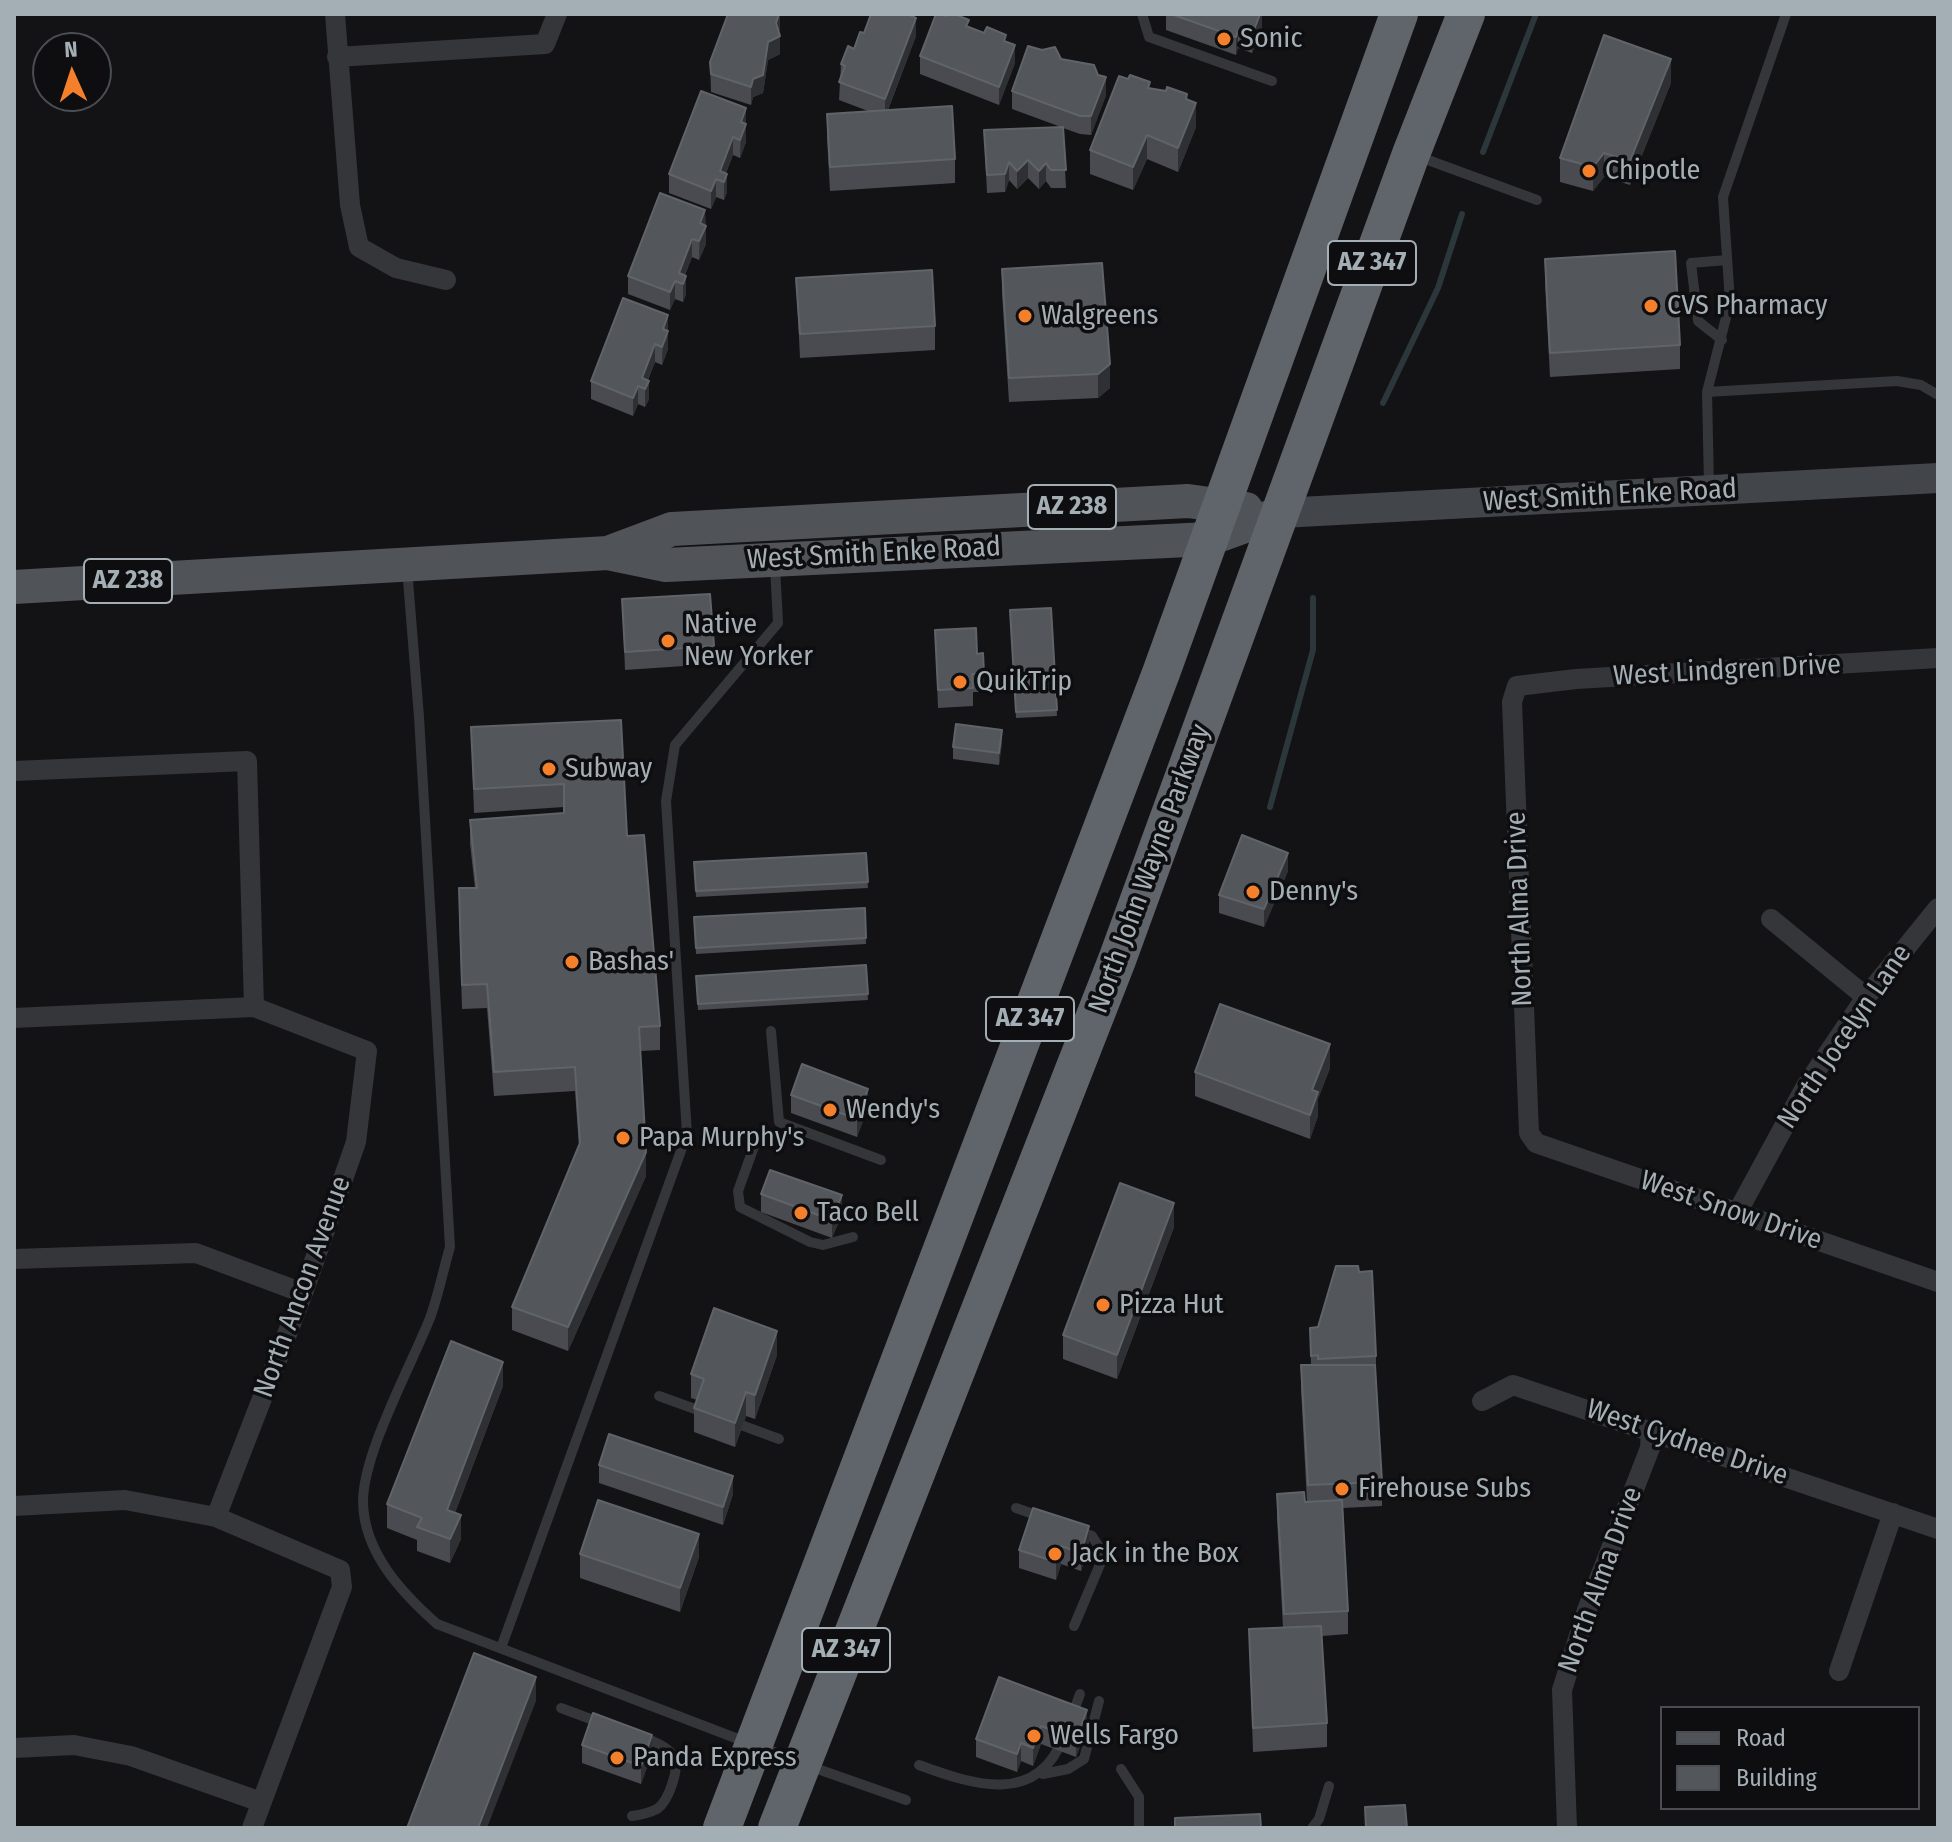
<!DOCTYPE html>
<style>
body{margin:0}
#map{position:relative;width:1952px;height:1842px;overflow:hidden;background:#131315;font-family:"Fira Sans Condensed",sans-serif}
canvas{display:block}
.frame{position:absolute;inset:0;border:16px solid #a4aeb5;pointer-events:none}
.legend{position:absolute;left:1660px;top:1706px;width:260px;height:104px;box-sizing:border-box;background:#0e0e10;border:2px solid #4a4e52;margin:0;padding:10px 14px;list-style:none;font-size:24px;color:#a4aeb5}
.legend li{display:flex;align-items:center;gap:16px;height:40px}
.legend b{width:40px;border:2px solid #4a4e52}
.north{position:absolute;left:32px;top:32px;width:80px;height:80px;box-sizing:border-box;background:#0e0e10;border:2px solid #4a4e52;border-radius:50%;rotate:357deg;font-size:22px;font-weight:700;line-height:32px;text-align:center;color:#a4aeb5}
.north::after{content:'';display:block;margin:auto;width:28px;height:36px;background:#f4802c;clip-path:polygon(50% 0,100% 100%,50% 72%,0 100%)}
</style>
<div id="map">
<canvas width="1952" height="1842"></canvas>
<div class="frame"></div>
<ul class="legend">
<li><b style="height:10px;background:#505459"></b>Road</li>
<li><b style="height:22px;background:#53565b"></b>Building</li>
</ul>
<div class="north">N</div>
</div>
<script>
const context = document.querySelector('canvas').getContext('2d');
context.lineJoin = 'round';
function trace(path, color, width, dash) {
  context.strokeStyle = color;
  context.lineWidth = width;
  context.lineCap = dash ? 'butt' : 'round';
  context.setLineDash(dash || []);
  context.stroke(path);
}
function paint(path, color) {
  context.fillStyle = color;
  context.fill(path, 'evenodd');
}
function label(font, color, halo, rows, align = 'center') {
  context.font = font + ' "Fira Sans Condensed",sans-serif';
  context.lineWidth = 7;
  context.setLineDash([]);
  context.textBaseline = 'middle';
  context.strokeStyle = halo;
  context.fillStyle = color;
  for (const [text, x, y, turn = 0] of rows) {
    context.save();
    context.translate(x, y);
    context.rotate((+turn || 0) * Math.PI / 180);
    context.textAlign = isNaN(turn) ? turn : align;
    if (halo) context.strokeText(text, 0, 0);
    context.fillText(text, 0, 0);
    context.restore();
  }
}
const stream = new Path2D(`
 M1483,152L1536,14
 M1383,403L1438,288L1462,214
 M1270,807L1313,650V598`);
const lane = new Path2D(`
 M1142,14L1149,37L1272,81
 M1417,156L1537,200
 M1722,340L1698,321L1691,263L1727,260
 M1707,392L1897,381L1921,385L1938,395
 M1709,486L1707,392L1730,302L1723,197L1786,14
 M407,568L419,717L450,1247C443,1271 438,1296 430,1318C411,1366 363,1453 363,1502C364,1553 402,1593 437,1624L746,1742
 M771,1031L779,1122L881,1160
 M756,1141L738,1191L740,1207L810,1242L823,1245L853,1237
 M659,1396L706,1413
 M733,1422L779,1439
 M1016,1508L1042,1517
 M1074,1626L1104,1555L1092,1536L1079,1531
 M501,1648L687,1134L666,801L675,745L778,623L775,566
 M561,1708L604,1724
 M1072,1716L1080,1694
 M761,1747L794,1760
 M919,1765C973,1785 1037,1806 1063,1738
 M809,1766L906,1800
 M1121,1769L1139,1797V1828
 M1043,1774L1068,1769L1084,1759L1099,1701
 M632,1816C640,1815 649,1813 657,1809C668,1802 680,1769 674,1757C668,1746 652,1741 642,1737
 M1312,1828L1319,1819L1329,1786`);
const street = new Path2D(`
 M335,14L350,205L359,247L396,268L446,280
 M337,57L545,44L557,14
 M1938,658L1576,679L1517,686L1512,702L1529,1133L1536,1143L1938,1282
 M14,771L247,761L254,1007
 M1771,919L1866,997
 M14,1018L254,1007L367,1051L356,1142L303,1293L216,1517
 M1737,1213L1806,1086L1866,997L1938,908
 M14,1259L196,1253L303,1293
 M1482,1401L1513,1385L1938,1529
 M14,1506L125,1500L216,1517L340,1570L342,1587L252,1828
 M1839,1671L1893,1513
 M14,1748L74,1745L131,1756L261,1802
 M1567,1828L1562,1690L1587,1610L1650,1448L1651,1430`);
const secondary = new Path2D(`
 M1281,513L1938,478`);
const primary = new Path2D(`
 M608,553L672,529L1188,501L1246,509
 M14,587L608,553L666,565L1209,539L1281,513`);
const highway = new Path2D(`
 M722,1828L1161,673L1399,14
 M777,1828L1117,960L1411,154L1466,14`);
const wall = new Path2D(`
 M780,14V27L779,32L780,54L768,60L763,93L753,97L751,105L711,92L710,62Z
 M1166,14H1262V28L1252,53L1238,48L1236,55L1166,30Z
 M969,27L1006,42L1015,63L999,105L920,74V56Z
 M864,33L916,36L888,110L955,159V183L830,191L827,138V114L868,111L839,100L841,64L854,49Z
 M1061,59L1106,95L1091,135L1080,134L1063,128L1066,188H1051L1046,181L1039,189L1028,178L1017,189L1009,180L1005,192L987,193L984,130L1061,127L1012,109V91Z
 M1671,83L1630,185L1604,177L1593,191L1560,182V158Z
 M1150,88L1187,99L1196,127L1178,172L1147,159L1133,190L1090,174V150Z
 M746,108V142L740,158L733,155L726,173L727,192L724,200L716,197L711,209L669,193V174Z
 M705,210L706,244L699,260L692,257L685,275L686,294L683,302L675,299L670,310L628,294V276Z
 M1545,259L1680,345V369L1550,377L1545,283Z
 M1002,269L1110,388L1098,398L1009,402L1002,293Z
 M796,278L935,326V350L800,358Z
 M668,315V349L662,365L655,362L648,380L649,399L645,407L638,404L633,416L591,399V381Z
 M622,599L714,646V664L625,670Z
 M1051,608L1057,716L1016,718L1010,610Z
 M935,630L977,654L984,674V692H973V706L938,708Z
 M621,720L627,836L660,1026V1050L640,1051L646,1176L568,1351L512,1330V1307L579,1147L575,1091L494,1096L487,1008L462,1009L459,912V888H475L470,844V820L564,813V807L474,813L471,727Z
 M1002,742L999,765L953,759V747Z
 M866,853L868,888L696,897L694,862Z
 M1288,871L1264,927L1219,913V895Z
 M865,908L866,944L696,954L694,917Z
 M866,965L868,1000L698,1010L696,976Z
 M1330,1068L1318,1099V1116L1310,1139L1195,1096V1072Z
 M791,1095L868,1107L857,1137L791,1113Z
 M761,1194L842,1214L832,1238L761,1212Z
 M1174,1227L1117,1379L1063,1359V1335Z
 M1310,1328L1376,1356V1374L1382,1482V1506L1343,1508L1348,1611V1634L1322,1636L1327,1723V1747L1253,1752L1249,1629L1283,1628L1277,1518V1494L1307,1502L1301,1389V1365H1311Z
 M777,1355L755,1419L746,1416L735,1447L694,1432V1408L697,1400L691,1398V1374Z
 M503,1386L455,1513L461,1539L450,1563L417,1551V1540L387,1528V1504Z
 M599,1465L733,1494L723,1525L599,1483Z
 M1089,1544L1081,1571L1061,1564L1056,1580L1019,1568V1550Z
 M580,1554L699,1557L680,1612L580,1578Z
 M999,1677L1087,1728L1076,1757L1041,1744L1033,1766L1021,1761L1017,1772L976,1757V1739Z
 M582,1745L652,1753L641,1784L582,1763Z`);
const shadedWall = new Path2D(`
 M779,14H780V27L777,37L780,36V54L768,60L763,93L753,97L751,105V87L753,79Z
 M1260,14H1262V28L1252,53V35Z
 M916,18V36L885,117V99Z
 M1238,30V48L1236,55V37Z
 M1015,45V63L999,105V87Z
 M1671,59V83L1630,185V161Z
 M1106,77V95L1091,135V116Z
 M1196,103V127L1178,172V148Z
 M746,108V142L740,158L741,122Z
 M1147,135V159L1133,190V167Z
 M733,137V155L722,182L720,171Z
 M1604,153V177L1593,191V167Z
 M1028,160V178L1017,189V171Z
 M1009,162V180L1005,192V174Z
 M1046,163V181L1039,189V171Z
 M727,174V192L724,200V182Z
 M716,179V197L711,209V191Z
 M705,210L706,244L699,260L700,223Z
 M692,239V257L681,284L679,273Z
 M686,276V294L683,302V284Z
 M675,281V299L670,310V292Z
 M668,315V349L662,365L663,329Z
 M655,344V362L644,389L642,378Z
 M1110,364V388L1098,398V374Z
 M649,381V399L645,407V389Z
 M638,386V404L633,416V398Z
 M1002,730V742L999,765V753Z
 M1288,853V871L1264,927V909Z
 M1330,1044V1068L1318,1099V1116L1310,1139V1115L1312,1090Z
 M868,1089V1107L857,1137V1119Z
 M646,1152V1176L568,1351V1327Z
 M842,1195V1214L832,1238V1220Z
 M1174,1203V1227L1117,1379V1355Z
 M777,1331V1355L755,1419V1395Z
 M503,1362V1386L447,1534V1510Z
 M746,1392V1416L735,1447V1423Z
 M733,1476V1494L723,1525V1507Z
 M461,1515V1539L450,1563V1539Z
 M1089,1526V1544L1081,1571V1553Z
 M699,1534V1557L680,1612V1588Z
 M1061,1546V1564L1056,1580V1562Z
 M536,1677V1701L487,1828H478Z
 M1087,1710V1728L1076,1757V1739Z
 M1041,1726V1744L1033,1766V1748Z
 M652,1735V1753L641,1784V1766Z
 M1021,1743V1761L1017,1772V1754Z`);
const building = new Path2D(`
 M728,14H779L776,23L780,36L768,42L763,75L753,79L751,87L711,74L710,62Z
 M871,14H907L916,18L885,99L839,82L845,66L841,64L848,46L854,49L860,32L864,33Z
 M936,14L947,16V14H954L969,20L966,26L984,33L987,27L1006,35L1004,41L1015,45L999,87L920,56Z
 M1171,14H1260L1252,35L1238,30L1236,37Z
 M1604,35L1671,59L1630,161L1604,153L1593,167L1560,158Z
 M1028,46L1042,50L1055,47L1061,59L1094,65L1098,75L1106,77L1091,116H1080L1012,91Z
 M1130,75L1150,82L1148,88L1166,91L1167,87L1187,94L1186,99L1196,103L1178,148L1147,135L1133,167L1090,150L1119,76L1128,79Z
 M701,91L746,108L741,122L746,124L740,140L733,137L720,171L727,174L724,182L716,179L711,191L669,174Z
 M952,106L955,159L830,167L827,114Z
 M1063,127L1066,170H1051L1046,163L1039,171L1028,160L1017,171L1009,162L1005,174L987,175L984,130Z
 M660,193L705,210L700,223L706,226L699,241L692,239L679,273L686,276L683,284L675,281L670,292L628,276Z
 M1675,251L1680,345L1550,353L1545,259Z
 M1102,263L1110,364L1098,374L1009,378L1002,269Z
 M932,270L935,326L800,334L796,278Z
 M623,298L668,315L663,329L668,331L662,347L655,344L642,378L649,381L645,389L638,386L633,398L591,381Z
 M710,594L714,646L625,652L622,599Z
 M1051,608L1057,710L1016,712L1010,610Z
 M976,628L977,654L983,653L984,674H972L973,688L938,690L935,630Z
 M621,720L627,836L644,835L660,1026L639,1027L646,1152L568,1327L512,1307L580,1143L575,1067L494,1072L487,984L462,985L459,888H477L470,820L564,813V784L474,789L471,727Z
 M956,724L1002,730L999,753L953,747Z
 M1242,835L1288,853L1264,909L1219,895Z
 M866,853L868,882L696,891L694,862Z
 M865,908L866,938L696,948L694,917Z
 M866,965L868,994L698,1004L696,976Z
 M1220,1004L1330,1044L1312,1090L1318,1092L1310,1115L1195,1072Z
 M802,1064L868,1089L857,1119L791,1095Z
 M770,1170L842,1195L832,1220L761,1194Z
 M1120,1183L1174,1203L1117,1355L1063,1335Z
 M1336,1266H1358L1359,1272L1372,1271L1376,1356L1318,1359V1355L1311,1356L1310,1328L1318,1327Z
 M714,1308L777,1331L755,1395L746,1392L735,1423L694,1408L704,1379L691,1374Z
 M451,1341L503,1362L447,1510L461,1515L450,1539L417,1527L422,1518L387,1504Z
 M1301,1365H1375L1382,1482L1308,1485Z
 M609,1434L733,1476L723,1507L599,1465Z
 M1304,1492L1305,1502L1342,1500L1348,1611L1284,1614L1277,1494Z
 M598,1500L699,1534L680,1588L580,1554Z
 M1033,1508L1089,1526L1081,1553L1061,1546L1056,1562L1019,1550Z
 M1321,1626L1327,1723L1253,1728L1249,1629Z
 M474,1653L536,1677L478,1828H407Z
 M999,1677L1087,1710L1076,1739L1041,1726L1033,1748L1021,1743L1017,1754L976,1739Z
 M593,1713L652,1735L641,1766L582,1745Z
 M1405,1805L1407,1828H1366L1365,1807Z
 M1260,1814L1261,1828H1175V1818Z`);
const markers = [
 [1224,39,8,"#f4802c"],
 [1589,171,8,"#f4802c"],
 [1651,306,8,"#f4802c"],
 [1025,316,8,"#f4802c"],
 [668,641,8,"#f4802c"],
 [960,682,8,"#f4802c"],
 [549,769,8,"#f4802c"],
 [1253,892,8,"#f4802c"],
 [572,962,8,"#f4802c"],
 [830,1110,8,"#f4802c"],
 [623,1138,8,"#f4802c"],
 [801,1213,8,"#f4802c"],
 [1103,1305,8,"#f4802c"],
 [1342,1489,8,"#f4802c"],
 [1055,1554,8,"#f4802c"],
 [1034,1736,8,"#f4802c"],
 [617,1758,8,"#f4802c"]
];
const shields = [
 [1372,263,88],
 [1072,507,88],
 [128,581,88],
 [1030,1019,88],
 [846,1650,88]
];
const shieldNames = [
 ["AZ 347",1372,263],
 ["AZ 238",1072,507],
 ["AZ 238",128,581],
 ["AZ 347",1030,1019],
 ["AZ 347",846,1650]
];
const poiNames = [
 ["Sonic",1240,39],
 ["Chipotle",1605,171],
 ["CVS Pharmacy",1667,306],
 ["Walgreens",1041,316],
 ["Native",684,625],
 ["New Yorker",684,657],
 ["QuikTrip",976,682],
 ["Subway",565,769],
 ["Denny's",1269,892],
 ["Bashas'",588,962],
 ["Wendy's",846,1110],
 ["Papa Murphy's",639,1138],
 ["Taco Bell",817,1213],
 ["Pizza Hut",1119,1305],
 ["Firehouse Subs",1358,1489],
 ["Jack in the Box",1071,1554],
 ["Wells Fargo",1050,1736],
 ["Panda Express",633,1758]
];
const streetNames = [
 ["West Smith Enke Road",1610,496,-3],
 ["West Smith Enke Road",874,554,-3],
 ["West Lindgren Drive",1727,671,-3],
 ["North John Wayne Parkway",1150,869,-70],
 ["North Alma Drive",1520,909,-92],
 ["North Jocelyn Lane",1845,1037,-56],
 ["West Snow Drive",1731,1211,19],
 ["North Ancon Avenue",303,1287,-70],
 ["West Cydnee Drive",1687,1443,19],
 ["North Alma Drive",1601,1580,-70]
];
trace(stream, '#2b373a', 6);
trace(lane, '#34363a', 10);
trace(street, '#34363a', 20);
trace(secondary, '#42464a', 30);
trace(primary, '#505459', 34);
trace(highway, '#60656b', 38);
paint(wall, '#494b50');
paint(shadedWall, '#2f3034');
paint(building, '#53565b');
trace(building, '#5f6469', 2);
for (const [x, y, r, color] of markers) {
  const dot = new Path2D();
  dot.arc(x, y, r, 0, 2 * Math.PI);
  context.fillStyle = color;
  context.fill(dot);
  trace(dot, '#0e0e10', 3);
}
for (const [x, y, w] of shields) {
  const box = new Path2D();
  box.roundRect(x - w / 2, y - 22, w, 44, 6);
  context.fillStyle = '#0e0e10';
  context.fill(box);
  trace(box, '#a4aeb5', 2);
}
label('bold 26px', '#a4aeb5', null, shieldNames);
label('28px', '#a4aeb5', '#0e0e10', poiNames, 'left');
label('28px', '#a4aeb5', '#0e0e10', streetNames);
</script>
